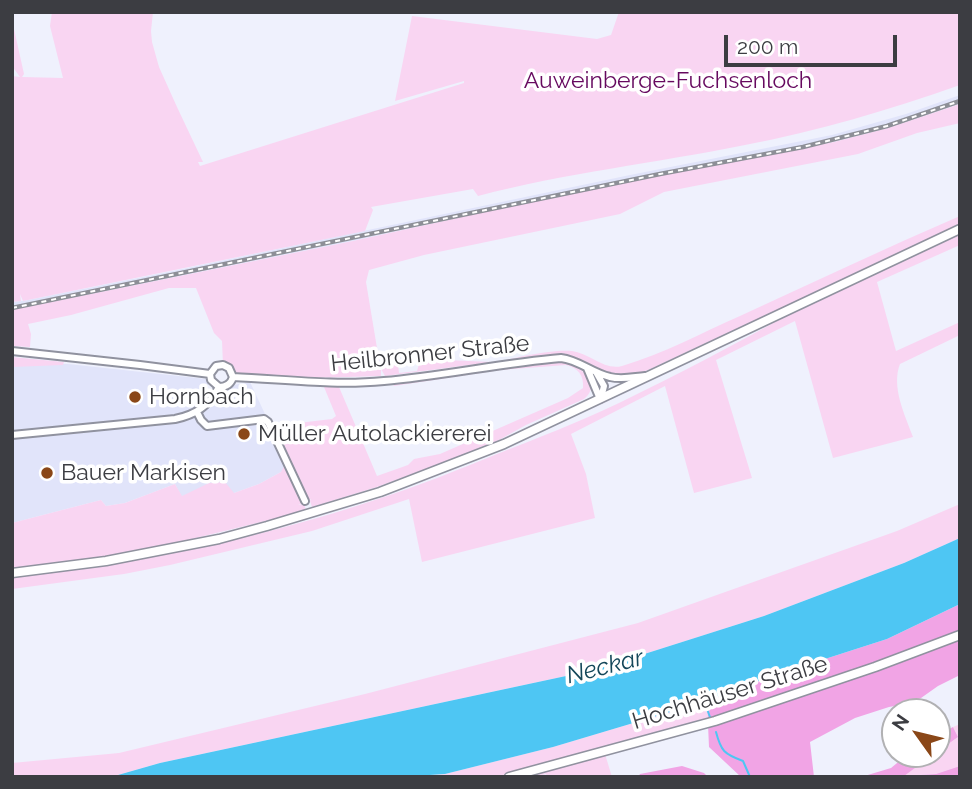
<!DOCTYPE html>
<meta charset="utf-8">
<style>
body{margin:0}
#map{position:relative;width:972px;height:789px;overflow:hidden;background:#eff1fd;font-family:Raleway,sans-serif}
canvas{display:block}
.frame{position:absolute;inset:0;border:14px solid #3c3d42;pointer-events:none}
.north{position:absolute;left:881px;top:698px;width:70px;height:70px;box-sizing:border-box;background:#fff;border:2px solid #b1b1b3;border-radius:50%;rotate:304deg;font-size:19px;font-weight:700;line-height:28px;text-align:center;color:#3c3d42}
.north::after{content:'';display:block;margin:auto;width:24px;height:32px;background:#8a4718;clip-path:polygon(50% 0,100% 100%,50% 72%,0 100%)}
.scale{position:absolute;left:724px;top:35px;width:173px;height:32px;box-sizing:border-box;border:4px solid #3c3d42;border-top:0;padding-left:9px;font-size:21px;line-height:24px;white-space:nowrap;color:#3c3d42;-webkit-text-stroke:5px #fff;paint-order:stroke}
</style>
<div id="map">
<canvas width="972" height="789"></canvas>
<div class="frame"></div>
<div class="north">N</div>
<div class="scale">200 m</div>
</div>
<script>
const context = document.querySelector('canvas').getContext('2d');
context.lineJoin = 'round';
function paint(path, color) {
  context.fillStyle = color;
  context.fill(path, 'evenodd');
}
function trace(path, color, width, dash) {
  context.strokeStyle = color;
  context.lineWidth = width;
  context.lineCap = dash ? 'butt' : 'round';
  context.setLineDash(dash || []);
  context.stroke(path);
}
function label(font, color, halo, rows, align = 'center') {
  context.font = font + ' Raleway,sans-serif';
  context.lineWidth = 7;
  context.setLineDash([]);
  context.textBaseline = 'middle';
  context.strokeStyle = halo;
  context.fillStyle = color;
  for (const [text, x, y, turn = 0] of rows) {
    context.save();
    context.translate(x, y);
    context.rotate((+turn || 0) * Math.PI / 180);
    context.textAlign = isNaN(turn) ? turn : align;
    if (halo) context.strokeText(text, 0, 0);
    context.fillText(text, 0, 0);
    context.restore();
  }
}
const built = new Path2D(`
 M960,95V104L888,128L834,142L575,192L353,241L12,310V302L23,301L173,271L630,175L832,135L906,114Z
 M12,363L68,364L206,379L208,383L207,394L204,400L209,409L223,393L234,385L250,382L265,414L262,415L287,466L281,472L259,484L234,493L181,496L175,484L125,503L106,506L101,500L12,523Z`);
const green = new Path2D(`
 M52,12H153L151,31L152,42L159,67L177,107L203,162H198L200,166L464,83V81L395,101L412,16L597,39L611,35L619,12H960V85C889,110 818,131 745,145C656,163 565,173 478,196L473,189L371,207L373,210L365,231L23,301L20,294L21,301L12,302V76L20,77L12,66V20L24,74L22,77L63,78L50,26Z
 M960,104V123L917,133L858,154L664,192L620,214L424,255L369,270L366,282L380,366L398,365L399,373L417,371L419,364L445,360L492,362L385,376L381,369V376L312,378L233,377L223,365L222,341L214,333L196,288H169L71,315L28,324L31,334L30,347L12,346V310L353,241L575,192L834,142L888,128Z
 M960,216V225L648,370C635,375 619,380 605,374C593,369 587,359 572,357C548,354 523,360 500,363L498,362C517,357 553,349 572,351C589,353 605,371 622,366C663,354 701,333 740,316C814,282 886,248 960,216Z
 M960,234V245L877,282L896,351L960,322V335L900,364C891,387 905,415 913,437L833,458L795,321L716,360L752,478L694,493L665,386L571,434L586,474L595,518L422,562L409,499L312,531L170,565L124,574L12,589V578C136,563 260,539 378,499C418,486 458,470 497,454C538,438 579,422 619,403C677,375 735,344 792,313C846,285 904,258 960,234Z
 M12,357L64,362L63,365L12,367Z
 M565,362C580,366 603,384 584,399L526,425L499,440L455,458L377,487L312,507L310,501L311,499L298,505L304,504L306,510L298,513L155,548L108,556L12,568V523L101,500L106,506L125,503L175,484L182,496L209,483L225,482L234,493L259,484L281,472L287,461L273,426L332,419L336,416L324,387H339L377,476L408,465L414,459L440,454L568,398L583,388C584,375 578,368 566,365L500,370L394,386L393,384L500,369Z
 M960,504V538L904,563L764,616L594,670L160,763L111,777H12V763L119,753L365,694L638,623L897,531Z
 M707,701V719L496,777H399L445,774L553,747Z
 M960,724V766L936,774L902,776L934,754H937V752L958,737L953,727Z
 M605,754L612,777H547L546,774L534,777H520Z`);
const forest = new Path2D(`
 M960,604V675L938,686L921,698L906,704L889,707L855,718L810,742L814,777H741L709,747L707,701L769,677L887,639Z
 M953,727L958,737L937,752V735Z
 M908,754H934L904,776L936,774L960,766V777H861L891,768Z
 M682,766L704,773L708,777H638L640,774Z`);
const water = new Path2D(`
 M960,538V604L887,639L769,677L707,701L553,747L445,774L399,777H111L160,763L594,670L764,616L904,563Z`);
const stream = new Path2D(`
 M704,701L710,717
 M716,732C721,751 724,754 743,761L750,777`);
const minor = new Path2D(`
 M12,351L140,365L210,374
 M587,368L600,399
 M596,372L604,386L601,398
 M210,374L211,380L219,387C226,387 231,384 233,377
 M210,374L216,366L223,365L229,368L233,377
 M233,377C283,379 333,386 384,381C443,376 501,363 561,358C579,360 592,373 610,377C622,380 633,377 645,376
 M197,412L201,420L207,426L264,419L268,422L305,501
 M12,435L175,419C195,415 209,406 219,387`);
const major = new Path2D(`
 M12,573L106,561L219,539L267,526L380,492L504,444L960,229
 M509,777L715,721L875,667L960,635`);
const rail = new Path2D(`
 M12,308L660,174L803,147L887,126L960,101`);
const markers = [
 [135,397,7,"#8a4718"],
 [244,434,7,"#8a4718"],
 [47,473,7,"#8a4718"]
];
const parkNames = [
 ["Auweinberge-Fuchsenloch",668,81]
];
const streetNames = [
 ["Heilbronner Straße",430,354,-6],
 ["Hochhäuser Straße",730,693,-17]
];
const poiNames = [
 ["Hornbach",149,397],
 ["Müller Autolackiererei",258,434],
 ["Bauer Markisen",61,473]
];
const waterNames = [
 ["Neckar",605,667,-14]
];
paint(built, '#e1e4fa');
paint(green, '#f9d5f2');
paint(forest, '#f1a4e5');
paint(water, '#4ec6f3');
trace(stream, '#4ec6f3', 2);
trace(minor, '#90929f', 10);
trace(major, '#90929f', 11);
trace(minor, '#fff', 6);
trace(major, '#fff', 8);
trace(rail, '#8d8f97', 4.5);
trace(rail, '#fff', 2, [5]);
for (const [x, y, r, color] of markers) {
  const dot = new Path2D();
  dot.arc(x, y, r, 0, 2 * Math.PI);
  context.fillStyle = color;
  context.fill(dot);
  trace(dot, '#fff', 2.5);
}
label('23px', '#66095f', '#fff', parkNames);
label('23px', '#3c3d42', '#fff', streetNames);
label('23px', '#3c3d42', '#fff', poiNames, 'left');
label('italic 24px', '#14475a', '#fff', waterNames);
</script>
